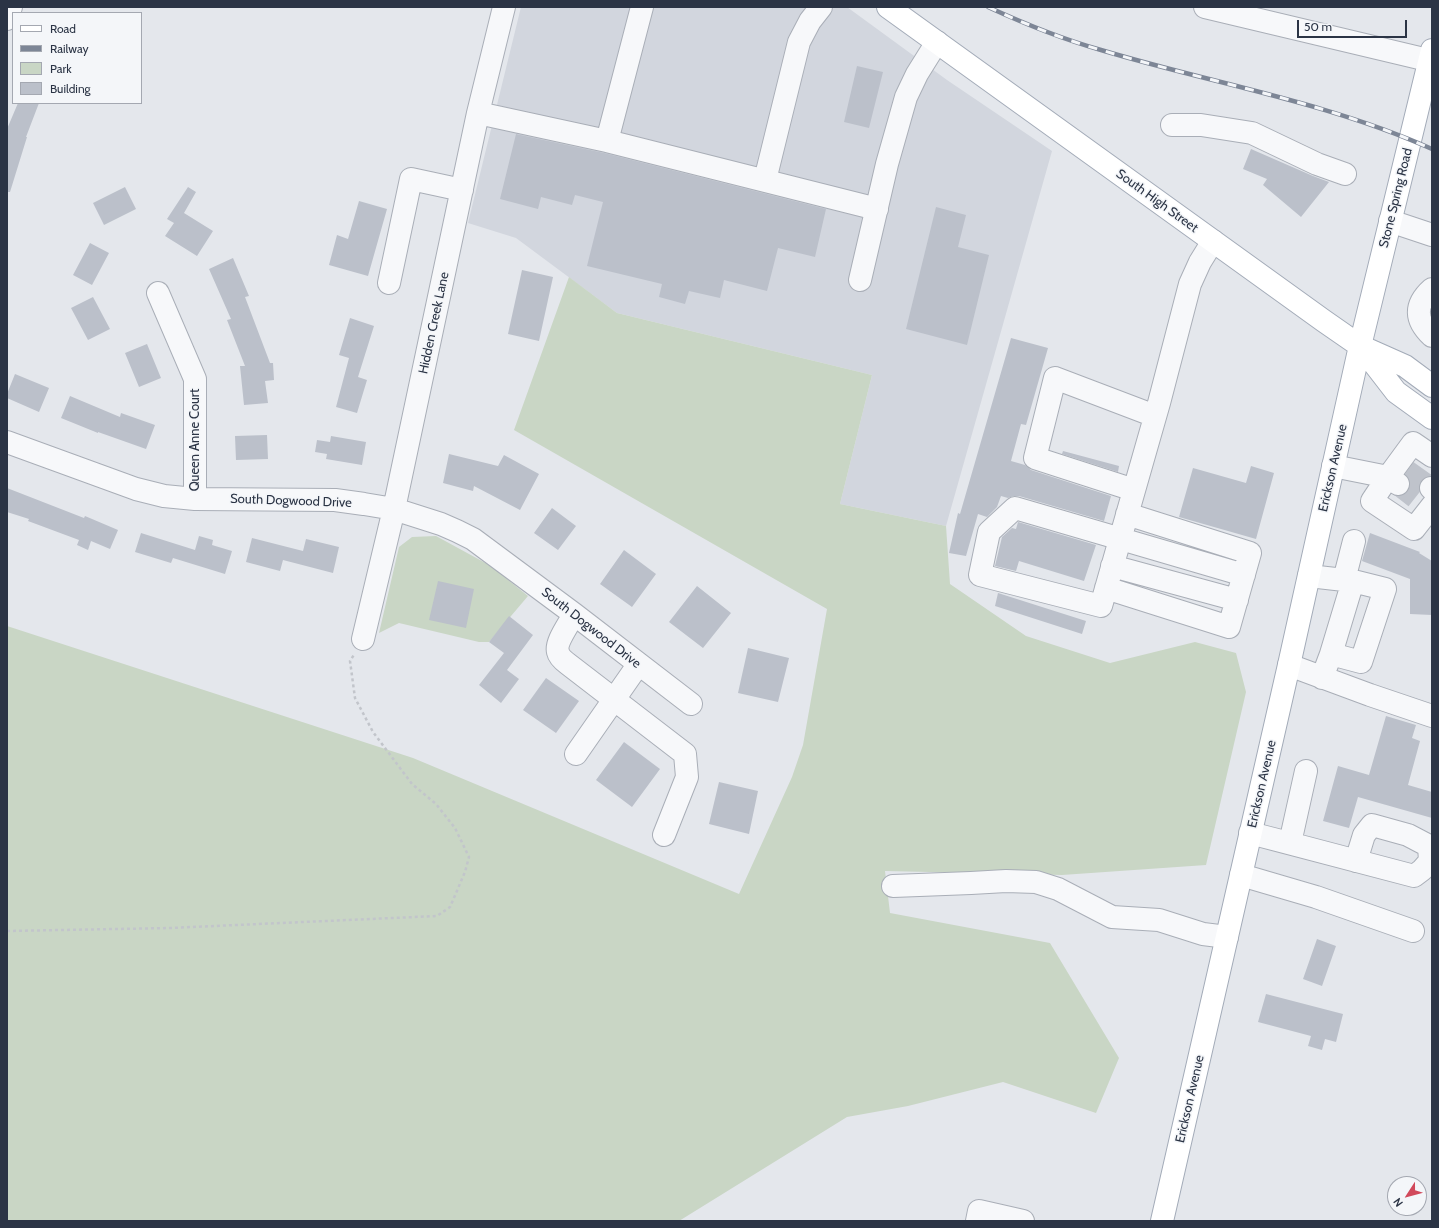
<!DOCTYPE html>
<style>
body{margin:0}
#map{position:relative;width:1439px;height:1228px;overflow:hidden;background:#e4e7ec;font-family:Cabin,sans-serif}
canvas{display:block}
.frame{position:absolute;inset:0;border:8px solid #2b3445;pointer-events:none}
.legend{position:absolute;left:12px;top:12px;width:130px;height:92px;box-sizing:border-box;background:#f4f6f9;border:1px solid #a4a8b1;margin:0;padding:5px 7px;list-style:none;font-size:12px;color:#2b3445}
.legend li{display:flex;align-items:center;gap:8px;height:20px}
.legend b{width:20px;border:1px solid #a4a8b1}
.north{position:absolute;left:1387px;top:1176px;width:40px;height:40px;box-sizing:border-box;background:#f4f6f9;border:1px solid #a4a8b1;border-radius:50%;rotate:234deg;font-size:11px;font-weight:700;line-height:16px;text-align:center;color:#2b3445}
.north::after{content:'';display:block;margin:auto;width:14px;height:18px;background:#d1495b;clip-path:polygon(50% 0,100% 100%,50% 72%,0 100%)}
.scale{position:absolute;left:1297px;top:20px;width:110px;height:18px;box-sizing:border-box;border:2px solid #2b3445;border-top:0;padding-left:5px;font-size:12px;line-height:14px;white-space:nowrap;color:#2b3445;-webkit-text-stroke:3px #f4f6f9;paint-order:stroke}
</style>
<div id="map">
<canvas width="1439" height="1228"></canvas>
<div class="frame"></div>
<ul class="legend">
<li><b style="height:5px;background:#fff"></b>Road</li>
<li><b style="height:5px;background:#7d8696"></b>Railway</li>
<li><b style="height:11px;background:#c9d6c5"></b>Park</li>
<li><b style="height:11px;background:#bbc0ca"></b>Building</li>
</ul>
<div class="north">N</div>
<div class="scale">50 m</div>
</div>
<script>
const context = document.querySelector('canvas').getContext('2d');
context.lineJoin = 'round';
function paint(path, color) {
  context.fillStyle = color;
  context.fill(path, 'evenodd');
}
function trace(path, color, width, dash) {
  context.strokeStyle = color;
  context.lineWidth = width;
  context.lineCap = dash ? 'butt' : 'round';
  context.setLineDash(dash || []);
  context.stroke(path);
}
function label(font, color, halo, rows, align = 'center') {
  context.font = font + ' Cabin,sans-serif';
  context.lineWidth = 3;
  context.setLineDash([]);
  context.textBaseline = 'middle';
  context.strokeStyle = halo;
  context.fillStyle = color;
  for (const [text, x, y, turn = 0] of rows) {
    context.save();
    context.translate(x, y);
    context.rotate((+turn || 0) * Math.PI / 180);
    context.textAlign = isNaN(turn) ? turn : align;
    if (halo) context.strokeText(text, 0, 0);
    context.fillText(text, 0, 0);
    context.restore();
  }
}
const built = new Path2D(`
 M521,7H847L947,80L1052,151L946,526L840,504L872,375L617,313L516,238L468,223Z`);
const green = new Path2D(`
 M569,277L617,313L872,375L840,504L946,526L950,584L1026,636L1110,663L1195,642L1236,653L1246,692L1206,865L1062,875L885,871L890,913L1050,943L1119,1058L1096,1113L1003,1082L908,1106L847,1117L679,1221H7V626L413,758L739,894L792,777L803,745L827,609L514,430Z
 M436,536L491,566L528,596L489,642H479L399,623L379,633L399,547L412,537Z`);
const building = new Path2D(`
 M857,66L883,72L869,128L844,122Z
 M18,103H39L26,137H27L10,192H7V129Z
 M516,134L604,153L826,209L815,257L778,248L767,291L724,280L720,298L689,291L685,304L659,297L662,284L587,266L603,202L575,195L572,205L541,197L538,209L500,199Z
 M1251,149L1313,176L1329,182L1301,217L1263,185L1267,179L1243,169Z
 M125,187L136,209L104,225L93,203Z
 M188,187L196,192L184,213L213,231L197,256L165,236L174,223L167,219Z
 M359,201L387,209L368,276L329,265L337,235L348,239Z
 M936,207L966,215L958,247L989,255L967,345L906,329Z
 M90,243L109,253L92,285L73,275Z
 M233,258L249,296L245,297L270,363H273L274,380L265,381L268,403L244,405L240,366H245L227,320L231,319L209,269Z
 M522,270L553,277L539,341L508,334Z
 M93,297L110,329L88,340L71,308Z
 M350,318L374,326L358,377L367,380L357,413L336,407L349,358L339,355Z
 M1011,338L1048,348L1026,425L1021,424L1011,461L1025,465L1031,470L1111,496L1104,521L1019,496H1013L1008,498L1001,496L997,507L987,517L978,514L966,556L949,553L958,513L960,514Z
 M147,344L161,378L139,387L125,353Z
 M15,374L49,388L39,412L7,398V394Z
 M70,396L120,417L121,413L155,425L146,449L98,432V433L61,418Z
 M267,435L268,459L236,460L235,436Z
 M331,436L366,442L362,465L326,459L327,454L315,452L317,440L330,442Z
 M1063,451L1119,466L1118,472L1062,454Z
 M449,454L498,466L504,455L539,474L520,510L474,486L473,491L443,483Z
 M1251,466L1274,473L1256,539L1179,517L1193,468L1246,483Z
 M7,488L84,518L85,516L118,530L110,549L91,541L88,550L77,545L79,540L28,521L29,519L7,512Z
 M552,508L576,526L558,550L534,533Z
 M1018,522L1096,545L1084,581L1019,561L1016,571L995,566L1002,537L1012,528L1016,529Z
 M141,533L195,550L199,536L213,540L212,545L232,551L225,574L173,558L171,563L135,552Z
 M1370,533L1420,552L1419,553L1432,561V615L1410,614V579L1362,561Z
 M252,538L303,551L306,539L339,547L333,573L283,560L280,571L246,562Z
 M624,550L656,574L632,607L600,584Z
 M438,581L474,589L466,628L429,620Z
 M697,586L731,613L703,648L669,622Z
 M998,593L1086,621L1082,634L995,606Z
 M509,616L533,635L507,670L519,679L501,703L479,685L504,653L489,642Z
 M748,648L789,658L778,702L738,693Z
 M546,678L579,701L556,733L523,710Z
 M1386,716L1416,725L1412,738L1420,741L1408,785L1432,792V818L1358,797L1349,828L1323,821L1338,766L1369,775Z
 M624,742L660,769L632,807L596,780Z
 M719,782L758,791L749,834L709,824Z
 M1317,939L1336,946L1322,986L1303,979Z
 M1266,994L1343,1014L1336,1042L1325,1039L1322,1050L1308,1046L1311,1036L1258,1022Z`);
const minorTunnel = new Path2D(`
 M1407,471L1431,488
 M1398,484L1421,502`);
const path = new Path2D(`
 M7,931L170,928L437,916L450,907L465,872L469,857L455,828L436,804L412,784L373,732L355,698L350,661L355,653`);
const minor = new Path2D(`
 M1205,7L1432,61
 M7,19L11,7
 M478,113L607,141L877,209
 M1172,125H1201L1252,133L1317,164L1345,174
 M607,141L642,7
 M765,180L799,42L810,21L821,7
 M1390,221L1432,235
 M1213,241L1200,262L1190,284L1159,403L1101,606L980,575L989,532L1015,508L1244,575
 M860,280L887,164L906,97L917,74L937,42
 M389,283L411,179L462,190
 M1432,289C1414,305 1415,320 1432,336
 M158,293L195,379V499
 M7,442L136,489L164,496L195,499L335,500L364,504L394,509L441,524L457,531L473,539L574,614L691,704
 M1333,466L1388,477L1413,443L1432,456
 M1398,484L1388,477L1372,501L1414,529L1432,506
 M1431,488L1432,489
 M1134,490L1035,458L1055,378L1155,416
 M1112,566L1237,600
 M1309,576L1353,581L1385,589L1361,662L1331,654L1322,678
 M1344,580L1354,541
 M1106,588L1229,627L1250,553L1127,514
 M574,614C570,623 555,642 558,652C559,657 564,661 568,664L685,754L687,777L664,835
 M363,639L394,509L478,113L504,7
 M1331,654L1353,581
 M1289,665L1370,695L1432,716
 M576,754L638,665
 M1250,833C1305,847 1360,862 1414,876L1422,870L1430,861L1429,846L1408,835L1372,825L1364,835L1356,861
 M1290,843L1306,771
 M1241,875L1316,897L1413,931
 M893,886L971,883L1006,881L1036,882L1058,889L1112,917L1159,920L1203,934L1227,937
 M977,1221L979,1211L1023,1221`);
const major = new Path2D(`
 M888,7L1324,321L1360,346L1405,366L1432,386
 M1362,348L1396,392L1432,418
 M1162,1221L1289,665L1360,346L1432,50`);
const rail = new Path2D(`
 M988,7C1025,24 1062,39 1101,50C1211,83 1327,102 1432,149`);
const streetNames = [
 ["Stone Spring Road",1396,198,-76],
 ["South High Street",1157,201,36],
 ["Hidden Creek Lane",434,323,-78],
 ["Queen Anne Court",195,440,-90],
 ["Erickson Avenue",1333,468,-77],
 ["South Dogwood Drive",291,501,2],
 ["South Dogwood Drive",591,628,38],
 ["Erickson Avenue",1262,784,-77],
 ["Erickson Avenue",1190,1099,-77]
];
paint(built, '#d2d6de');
paint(green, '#c9d6c5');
paint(building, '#bbc0ca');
trace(minorTunnel, '#bfc3cb', 22, [22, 11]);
trace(minor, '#a9aeb7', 24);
trace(major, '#a3abb8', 24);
trace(path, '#c2c5cb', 2.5, [3, 3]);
trace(minor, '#f7f8fa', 22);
trace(major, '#fff', 22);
trace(rail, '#7d8696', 4.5);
trace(rail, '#f4f6f9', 3, [9]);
label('13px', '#2b3445', '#f4f6f9', streetNames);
</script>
